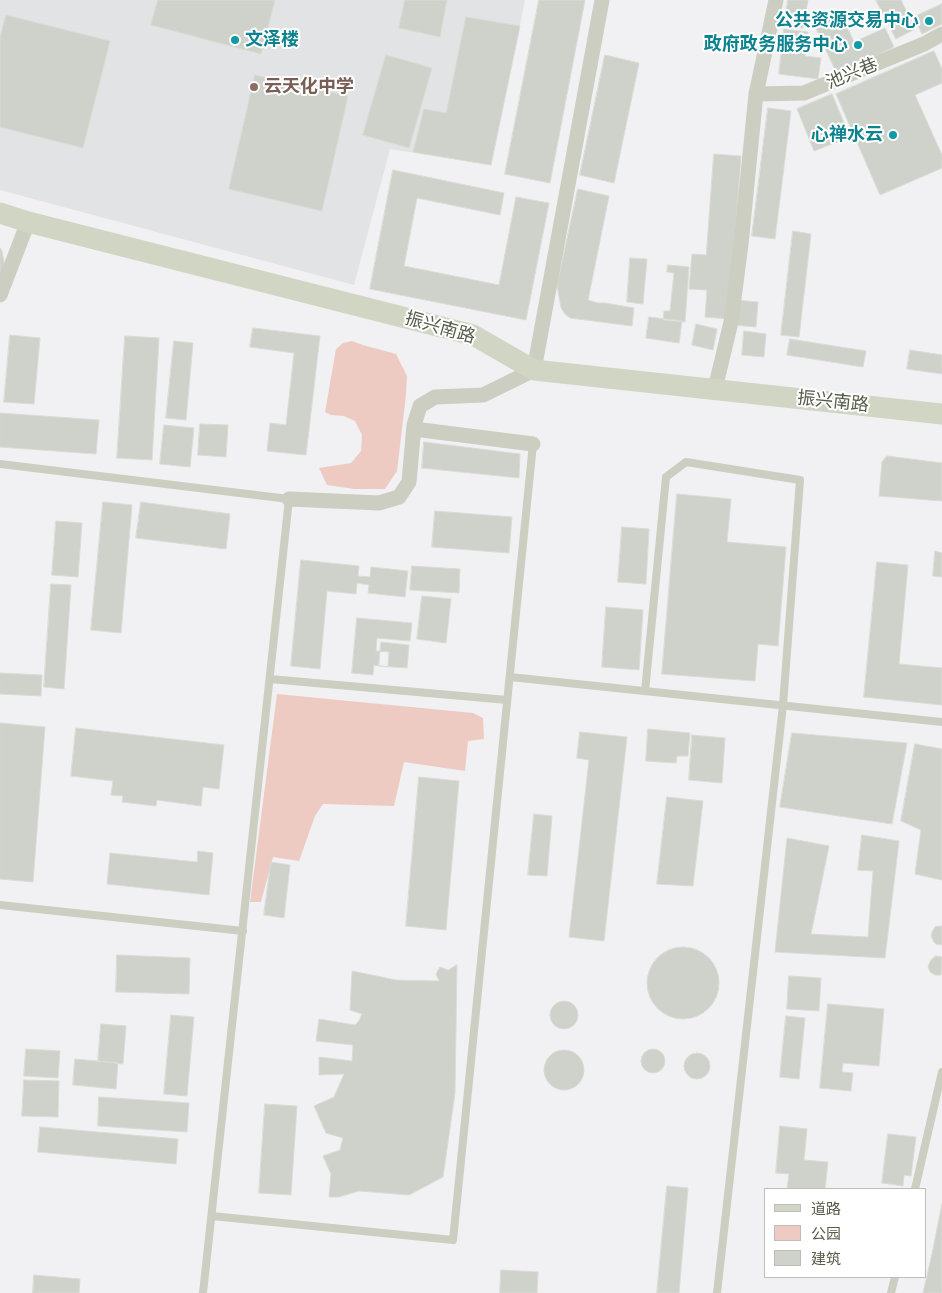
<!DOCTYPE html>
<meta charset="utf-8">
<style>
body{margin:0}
#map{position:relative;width:942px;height:1293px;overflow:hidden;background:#f1f1f3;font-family:Karla,"Noto Sans SC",sans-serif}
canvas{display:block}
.legend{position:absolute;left:764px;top:1188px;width:162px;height:90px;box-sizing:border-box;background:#fff;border:1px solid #bcbeb7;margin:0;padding:6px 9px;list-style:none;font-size:15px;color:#585d4a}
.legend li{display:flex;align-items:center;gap:10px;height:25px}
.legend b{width:25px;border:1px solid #bcbeb7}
</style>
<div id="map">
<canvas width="942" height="1293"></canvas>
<ul class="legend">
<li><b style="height:6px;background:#d0d6c3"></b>道路</li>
<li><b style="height:14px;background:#edcbc3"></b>公园</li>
<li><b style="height:14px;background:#cfd2cb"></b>建筑</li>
</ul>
</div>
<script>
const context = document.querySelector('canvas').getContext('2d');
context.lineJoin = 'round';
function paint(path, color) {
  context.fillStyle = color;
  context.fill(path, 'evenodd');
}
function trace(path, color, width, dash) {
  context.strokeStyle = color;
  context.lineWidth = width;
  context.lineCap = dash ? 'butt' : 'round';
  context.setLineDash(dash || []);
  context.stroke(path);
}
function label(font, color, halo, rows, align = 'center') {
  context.font = font + ' Karla,"Noto Sans SC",sans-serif';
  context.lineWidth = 4;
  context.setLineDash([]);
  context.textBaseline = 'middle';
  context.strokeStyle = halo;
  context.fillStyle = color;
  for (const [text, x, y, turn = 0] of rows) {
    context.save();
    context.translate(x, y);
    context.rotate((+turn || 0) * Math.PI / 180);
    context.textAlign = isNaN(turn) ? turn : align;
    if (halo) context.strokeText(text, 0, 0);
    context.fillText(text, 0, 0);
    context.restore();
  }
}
const education = new Path2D(`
 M0,0H525L491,165L390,149L354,285L0,190Z`);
const green = new Path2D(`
 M352,341L363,345L396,354L407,376L406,395L397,471L385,489H354L327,485L319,468L351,463L361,451L362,435L355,421L344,416L331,415L325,412L336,349L343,343Z
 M277,694L473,713L483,718L484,739L468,741L465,771L404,762L394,806L323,804L315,816L299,861L273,857L261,902H250Z`);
const building = new Path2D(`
 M158,0H275L261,54L151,25Z
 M405,0H447L440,37L399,28Z
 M539,0H585L550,183L505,174Z
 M788,0H808L803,28L784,25Z
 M876,0H901L915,29L896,39Z
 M942,4V24L922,34L914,17Z
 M840,11L854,42L885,28L894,47L837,74L814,24Z
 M6,15L110,41L83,148L0,127V38Z
 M466,17L520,26L491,165L413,152L424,109L446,113Z
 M784,29L808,32L805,56L821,58L818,79L779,74Z
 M934,51L942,69V83L915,95L942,155V168L880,195L836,94Z
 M386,55L432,68L409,148L363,135Z
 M605,55L639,63L614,183L580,175Z
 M255,75L348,96L322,211L229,189Z
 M832,94L850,137L814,151L797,109Z
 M768,108L791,111L775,239L752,236Z
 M714,154L741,156L729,319L705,317L707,290L689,289L692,254L706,255Z
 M393,170L504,193L500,215L417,198L404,266L499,285L516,197L549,203L526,320L370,289Z
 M578,189L609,196L588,300L598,303H605L634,308L632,326L570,318L565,314L561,308L557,285Z
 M793,231L811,234L799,337L781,335Z
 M0,248L2,251L5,268L0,292Z
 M630,258L647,259L643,304L627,302Z
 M668,265L689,267L685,322L663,320L664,311H670L674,273L667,272Z
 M735,300L758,302L756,327L733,325Z
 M649,317L682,321L679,343L646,338Z
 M696,324L717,329L713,350L692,345Z
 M253,328L320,336L306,455L267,451L270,423L286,425L294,353L250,347Z
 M744,331L766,334L764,357L742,355Z
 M10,335L40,338L34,404L4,402Z
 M125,336L159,338L152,460L117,458Z
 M790,339L866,351L863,367L787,355Z
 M174,341L193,343L186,420L166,418Z
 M910,350L942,355V374L907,369Z
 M0,413L99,420L96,454L0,447Z
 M200,424L228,425L226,457L198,455Z
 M164,425L194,428L190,467L160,464Z
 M424,442L520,454L519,478L422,468Z
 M887,456L942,463V501L879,496L882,462Z
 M677,494L731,499L727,542L786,547L778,646L758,644L755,681L662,674Z
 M103,502L132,505L121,633L91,630Z
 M141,502L230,514L226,549L136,538Z
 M435,511L512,517L509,553L432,547Z
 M56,521L82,523L78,577L52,575Z
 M622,527L649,529L646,584L618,582Z
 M935,551L942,553V577L933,576Z
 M301,560L359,566L358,576L370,577L371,567L408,571L405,597L368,593L369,585L357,583L356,594L327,591L320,669L291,666Z
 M877,562L908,565L899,664L942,668V705L864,697Z
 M412,566L460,569L459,593L410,590Z
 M51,584L71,585L64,689L44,687Z
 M422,596L451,599L446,643L417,639Z
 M606,607L643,610L639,670L602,667Z
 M357,618L412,623L410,641L377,638L376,651L389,652L388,667L374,665L373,675L352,673Z
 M381,642L409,645L407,668L379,666Z
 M0,673L42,675L41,696L0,694Z
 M0,723L45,727L33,882L0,879Z
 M76,728L224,745L219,789L203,787L201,806L157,800L156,806L122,802L123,796L111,795L113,781L71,776Z
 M648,729L690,733L688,756H677L676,763L646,761Z
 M580,732L627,737L604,941L569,937L589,760L577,758Z
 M792,733L907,743L892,824L780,807Z
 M692,735L725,738L722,783L689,780Z
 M915,744L942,749V880L915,874L921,830L901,821Z
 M419,777L459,781L446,930L406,926Z
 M667,797L703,801L693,886L657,884Z
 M534,814L552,816L547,876L528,875Z
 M862,835L899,841L885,958L775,952L787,838L829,846L811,934L868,937L873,871L858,870Z
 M198,851L213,853L209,895L107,884L110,853L197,862Z
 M271,862L290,865L284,918L264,915Z
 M941,926H942V945L936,944L934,942L931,936L932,932L935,927Z
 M647 983a36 36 0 1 1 72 0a36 36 0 1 1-72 0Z
 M117,955L190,958L189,994L116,992Z
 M936,956L942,957L941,975H935L930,972L928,966L931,960Z
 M457,965L455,1093L443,1177L409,1195L359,1191L339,1197H329L331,1174L323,1156L340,1150L343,1138L326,1133L314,1106L334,1097L344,1074L319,1075V1057L352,1061L353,1045L316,1041L319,1019L355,1025L359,1021L362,1014L350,1010L352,971L396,980L439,981L436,974L440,967L448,970Z
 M789,976L821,978L819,1011L787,1009Z
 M550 1015a14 14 0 1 1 28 0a14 14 0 1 1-28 0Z
 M828,1004L884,1009L879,1066L843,1063L842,1072L853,1073L851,1091L820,1088Z
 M171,1015L194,1017L187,1096L164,1094Z
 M786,1016L805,1018L799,1079L780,1077Z
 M101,1024L126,1026L123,1064L98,1061Z
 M641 1061a12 12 0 1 1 24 0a12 12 0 1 1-24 0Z
 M26,1049L60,1051L58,1078L24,1076Z
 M544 1070a20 20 0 1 1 40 0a20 20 0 1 1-40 0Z
 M684 1066a13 13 0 1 1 26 0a13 13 0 1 1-26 0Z
 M75,1059L118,1063L116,1089L73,1085Z
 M24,1080L59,1081L58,1117L22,1116Z
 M99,1097L189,1103L187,1132L98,1126Z
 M265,1104L297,1106L291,1195L259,1193Z
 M780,1126L807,1129L804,1160L828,1162L825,1189H787L789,1174L776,1173Z
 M40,1127L178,1139L176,1164L38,1152Z
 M888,1134L916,1137L911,1176L904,1175L903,1186L882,1183Z
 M667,1186L688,1188L679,1293H657Z
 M942,1204V1293H923L932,1254Z
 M501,1270L538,1272L537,1293H500Z
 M34,1275L80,1279L79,1293H33Z`);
const lane = new Path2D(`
 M0,464L289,499L203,1293
 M510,677L942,722
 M270,679L507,700
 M645,691L666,477L686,462L800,480L783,705L717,1293
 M0,905L243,931
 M915,1189L942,1072
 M212,1216L453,1240L533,444
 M891,1293L895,1277`);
const street = new Path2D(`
 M756,94L804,93L924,44L942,34
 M0,295L28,222
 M715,389L731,322L741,244L756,94L776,0
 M414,429L533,444
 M289,499L379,503L399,497L409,482L414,425L420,406L435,397L483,395L534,370L602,0`);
const secondary = new Path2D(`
 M0,213L28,222L473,335L534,370L942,414`);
const markers = [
 [929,21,5,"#0f9aa8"],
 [235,40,5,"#0f9aa8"],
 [858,45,5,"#0f9aa8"],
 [254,87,5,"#8d6e63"],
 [893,135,5,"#0f9aa8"]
];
const cultureNames = [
 ["公共资源交易中心",919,21],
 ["文泽楼",245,40,"left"],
 ["政府政务服务中心",848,45],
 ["心禅水云",883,135]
];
const streetNames = [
 ["池兴巷",852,74,-22],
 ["振兴南路",440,328,16],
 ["振兴南路",833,402,6]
];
const educationNames = [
 ["云天化中学",264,87]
];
paint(education, '#e2e3e4');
paint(green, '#edcbc3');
paint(building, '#cfd2cb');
trace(building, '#d9dcd5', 1);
trace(lane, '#cbcec0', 8);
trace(street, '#cbcec0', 15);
trace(secondary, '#d0d6c3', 21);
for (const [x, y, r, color] of markers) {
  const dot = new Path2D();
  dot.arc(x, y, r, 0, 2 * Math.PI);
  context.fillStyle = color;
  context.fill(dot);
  trace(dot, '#fff', 2);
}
label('bold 18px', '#0d838f', '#fff', cultureNames, 'right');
label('18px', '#585d4a', '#fff', streetNames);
label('bold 18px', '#785e54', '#fff', educationNames, 'left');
</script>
